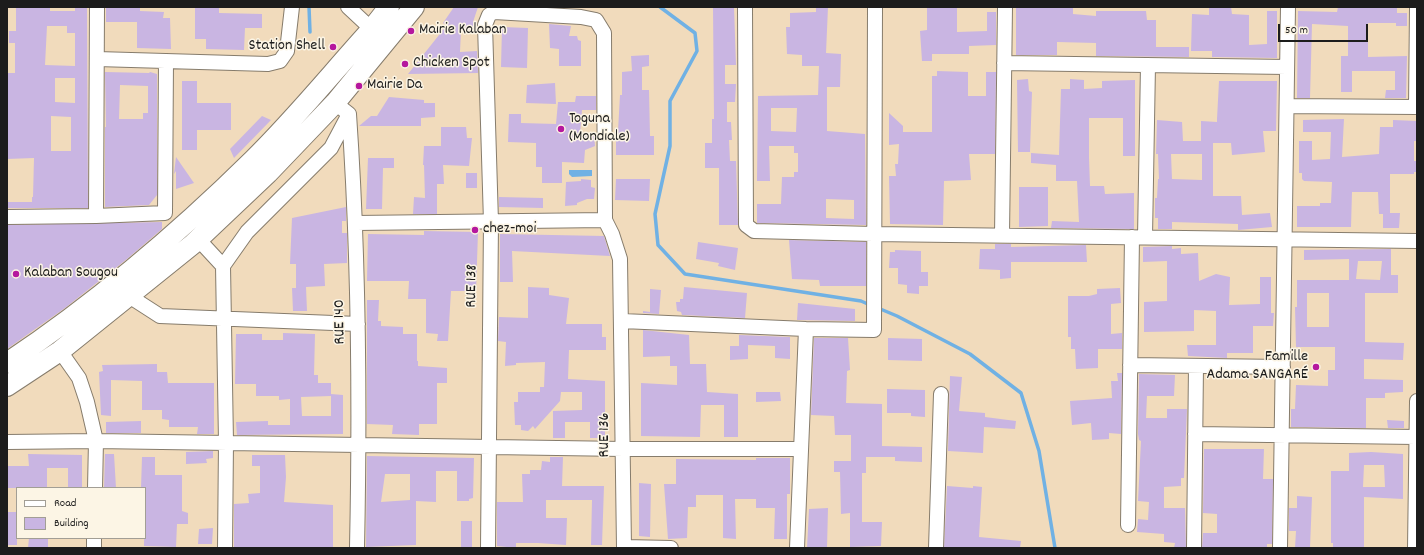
<!DOCTYPE html>
<meta charset="utf-8">
<style>
body{margin:0}
#map{position:relative;width:1424px;height:555px;overflow:hidden;background:#f1dbbc;font-family:Dekko,sans-serif}
canvas{display:block}
.frame{position:absolute;inset:0;border:8px solid #1c1c1c;pointer-events:none}
.legend{position:absolute;left:16px;top:487px;width:130px;height:52px;box-sizing:border-box;background:#fcf5e5;border:1px solid #a29e95;margin:0;padding:5px 7px;list-style:none;font-size:12px;color:#1c1c1c}
.legend li{display:flex;align-items:center;gap:8px;height:20px}
.legend b{width:20px;border:1px solid #a29e95}
.scale{position:absolute;left:1278px;top:24px;width:90px;height:18px;box-sizing:border-box;border:2px solid #1c1c1c;border-top:0;padding-left:5px;font-size:12px;line-height:14px;white-space:nowrap;color:#1c1c1c;-webkit-text-stroke:3px #fcf5e5;paint-order:stroke}
</style>
<div id="map">
<canvas width="1424" height="555"></canvas>
<div class="frame"></div>
<ul class="legend">
<li><b style="height:5px;background:#fff"></b>Road</li>
<li><b style="height:11px;background:#c9b5e2"></b>Building</li>
</ul>
<div class="scale">50 m</div>
</div>
<script>
const context = document.querySelector('canvas').getContext('2d');
context.lineJoin = 'round';
function paint(path, color) {
  context.fillStyle = color;
  context.fill(path, 'evenodd');
}
function trace(path, color, width, dash) {
  context.strokeStyle = color;
  context.lineWidth = width;
  context.lineCap = dash ? 'butt' : 'round';
  context.setLineDash(dash || []);
  context.stroke(path);
}
function label(font, color, halo, rows, align = 'center') {
  context.font = font + ' Dekko,sans-serif';
  context.lineWidth = 3;
  context.setLineDash([]);
  context.textBaseline = 'middle';
  context.strokeStyle = halo;
  context.fillStyle = color;
  for (const [text, x, y, turn = 0] of rows) {
    context.save();
    context.translate(x, y);
    context.rotate((+turn || 0) * Math.PI / 180);
    context.textAlign = isNaN(turn) ? turn : align;
    if (halo) context.strokeText(text, 0, 0);
    context.fillText(text, 0, 0);
    context.restore();
  }
}
const water = new Path2D(`
 M569,170H592V176L572,177L569,174Z`);
const stream = new Path2D(`
 M309,7L310,32
 M660,7L695,33L697,51L670,101V146L655,214L658,245L685,274L861,301L870,305
 M878,308L897,316L970,354L1021,393L1039,451L1055,548`);
const building = new Path2D(`
 M16,7H50V11H75V7H87L88,208H7V202H32V197H33L34,158L7,159V73H15V43H9V31H16ZM47,26H67V33H75V66L45,65ZM55,78H75V103L55,102ZM51,116L71,117V151H51Z
 M106,7H140V11L164,12L163,18H170L171,49L137,48V22H106Z
 M195,7H219V13L262,14V28H245L244,50L206,49V39H195Z
 M454,7H478L473,22L477,23V30L461,29L460,52L477,51L478,73L408,74L439,35L446,25L443,23Z
 M713,7H734L736,65H725V84H736L735,102H727V122H731L732,140H729L730,161H736L738,225H719V168H705V143H712V119H714Z
 M816,7H828L826,53L841,54L840,87H827V131L865,134L866,225L757,223V204H781L782,177H794V172H798V153H794V146H769L770,181H757L758,96L818,95L819,66H802V55L787,54L786,27H790V13L816,12ZM771,108H797L796,132L771,131ZM826,199L854,200V219L826,218Z
 M927,7H957V32L987,31V12H996V45L969,46V54H932V61H922L920,31L927,30Z
 M1016,7H1073V14L1096,16V11H1146L1147,20H1156V47H1189V57L1096,56V43L1057,42V55H1016Z
 M1231,7L1232,14L1249,15V45L1267,44V11H1277V58L1212,57V51H1191L1192,14L1209,15V8Z
 M1338,7H1397V13H1407V26H1396V23H1368V57L1407,56L1406,98H1385L1386,90H1395V71H1352V92H1341V56H1348V26L1312,24L1310,98H1297L1298,11L1337,12Z
 M549,24L571,26L569,36H577L578,40L581,41V66H559V49L550,48Z
 M502,27L528,28L527,68L501,67Z
 M649,55V66L642,67V90H649L650,136H654V155H616V131H618L620,95H622V72L632,71L631,56Z
 M937,71L968,72V96H986V72H996L995,154H969L971,180L944,181L943,225L890,224L889,176H896L895,164H898L899,144L889,145V113L903,126V132H932V76H937Z
 M105,72L149,73L150,72L157,74V195L149,205L105,207V127H106ZM120,85L148,86V113H143V119H119Z
 M1028,79L1029,91L1032,92L1030,152H1018L1017,80Z
 M1070,79L1084,80V89L1102,88V81L1135,80V156H1123V118H1089V158L1090,186H1104L1105,194L1134,193V229L1051,228L1052,221L1079,222L1077,181H1056V165L1031,163V153L1059,155L1061,89H1070Z
 M182,81H197V103H231V130H197V150H182Z
 M1219,81H1277L1276,131H1263L1265,152L1232,155L1231,143H1213V196H1241L1242,215L1270,213L1272,227L1238,230V224L1172,222V229H1158V218H1155V198H1157L1158,179H1159L1158,154H1156L1157,120L1182,122L1183,141H1201V121L1217,122V119ZM1171,154H1202V180L1172,179Z
 M555,83L556,104L526,103L527,85Z
 M576,96H596V110H582L580,134H594L595,146L585,150L584,163L562,162V183H542V167H536V143L508,142L509,114H521V123L556,124L558,102H575Z
 M389,97L424,100V103H435V117L421,118V126H359L371,116H377Z
 M262,116L271,120L234,158L230,149Z
 M1344,119L1342,157L1379,154L1380,127H1393V120L1417,121V141H1414V161H1417V172H1414V174H1390V213H1400L1399,228H1383V214H1379L1378,192H1352L1351,227H1297V206H1320V203H1331L1332,182L1304,181L1302,179V173H1299V141H1312V160L1330,159L1331,132H1303V120Z
 M441,127H466L467,138H472L469,166L443,165L444,184H437V214H413L414,197L425,198L424,165H423L424,146H441Z
 M176,157L194,183L176,189V171L174,174Z
 M368,158H394V168H383L382,209H366Z
 M466,173H477V188H466Z
 M581,179L591,180V187L595,188L594,199H587L577,203V205L565,206L566,182L581,181Z
 M616,179H650L649,201L615,200Z
 M1019,187H1048V226L1019,227Z
 M499,197L543,198V208L499,207Z
 M346,207V221H342V233H347V263L324,264L325,286L306,287L307,311H293L292,288H296V264H290L292,218Z
 M162,222V229L127,259L65,308L7,349V225Z
 M424,231L478,232L476,291H451L448,341H437L438,334L426,333V299H408L409,281H367L368,234L424,235Z
 M500,234L604,236L610,256L512,251L513,282H500Z
 M789,240L866,242V286H820L819,280L792,279Z
 M698,242L738,248L735,270L718,266L719,263L696,259Z
 M995,244H1011V247L1086,245L1087,262H1011V278L1000,279V270L979,269L980,249H995Z
 M1172,246V249L1181,248V254L1198,253L1199,281L1216,274L1230,277L1229,305L1260,304V277H1271V313H1274L1273,326H1253V353H1227V358L1188,356L1187,345H1216V311L1194,310V331L1144,332V302L1167,301V261L1143,262V247Z
 M1391,249V275H1398V293H1365V342L1404,343L1403,360L1364,359V379L1403,380V392L1385,393V398H1366V428L1291,427V409H1295L1296,385L1328,386V370H1335V347H1296L1295,307H1297V280H1349V259L1304,260V250ZM1358,261H1382L1380,280L1356,279ZM1307,293H1329V327H1307Z
 M895,250L921,251V272H928V286H919V294L907,293V285L898,284V268H889L890,252H895Z
 M528,287L549,288V295L569,298L566,324H602V337H606V350H569L568,379L605,381V438H590V422H565V438H553V411L582,410V392H561L560,401L535,429L533,426L528,431L521,430V425H515L514,402H518V392H540V387H544L545,362L516,363V365L505,366L506,342L498,341L499,317L528,318Z
 M684,287L747,293L745,318L682,315L681,312L677,311L676,302H680V299H683Z
 M1120,288L1121,303L1111,304V334L1122,333V349H1098V368L1076,369L1075,349H1071V337H1068V296H1089L1097,294V289Z
 M650,289L661,290L659,314L643,313V311L650,312Z
 M367,300H379L378,321H381V326L403,327V334H417V361H418V366L447,368V383H437V424H419V435L392,434L393,425L367,424Z
 M798,303L855,309V321L797,320Z
 M643,330L689,335L690,364H706L707,392L738,394V437H724V405H701L700,437L641,436V383L677,385V366H670V356L643,357Z
 M283,333L315,334L314,375H318V383H331V394L343,395V434L237,435L236,422L268,421V425H290V399L279,400V396H256V384H235L236,334H262V340H283ZM331,396V416H302L301,397Z
 M739,335L790,337V359L775,358V346L748,345V359L730,360V346H739Z
 M814,338H848L850,370L847,371L846,403L882,404V446L922,447V462L895,461V457H866V473H862V522H882L881,546L850,547V513L841,514L840,472H834V461H851V435H835L834,416L811,415Z
 M888,338L922,339V361L888,360Z
 M157,364V372H167L168,383H214V434H197L198,427H169V420L162,419V410H142V381L111,380V416L101,415L99,372L103,371L102,365Z
 M1117,373H1122L1121,434L1109,433V439L1092,440L1091,423L1072,425L1070,401L1112,398L1111,381H1118Z
 M1139,374L1175,375L1174,396H1147L1146,418H1167V409H1187L1184,478H1181V486L1164,487V508H1185L1186,548H1174L1175,543L1164,542V534L1137,532L1138,519L1148,520L1149,502L1138,501L1141,441L1139,440L1138,434Z
 M950,376L962,377L959,411L985,413V417L1016,421L1015,429L984,427L983,453L948,451Z
 M887,389L925,390V417L911,416V413H887Z
 M756,392H780L781,401L756,402Z
 M1387,420L1404,421V428H1388Z
 M141,421V433H106V422Z
 M1204,449H1264L1263,479H1273L1272,544H1267V548H1202L1203,533H1217V514L1203,513Z
 M213,451V458L206,459L207,463L186,464V452Z
 M1371,452L1403,454V499L1364,497V548H1333V543H1331V471H1349V453ZM1364,465H1384L1385,487H1363Z
 M28,454L82,455V488H68V468H47V488H8V466H29Z
 M105,454H114L116,488H104Z
 M252,455H285L286,477L284,502L333,505V548H234V504L249,503L248,494L260,493V466H252Z
 M367,456L474,458L473,498L469,499V501H457V471H436V502L416,501V545L366,547ZM385,474H410V500L381,502Z
 M142,457H155V475H182V511L188,513V524H177L176,547L144,546L145,488H141Z
 M550,457H563L562,486H604L602,545H591L592,500H546V518H567L566,545L538,543H516V548L497,546V502H523L522,474H530V470H541L542,461L550,462Z
 M756,458H790V494H787V539H774L775,508H756V499H735L736,539L723,538V495H696V507H688L687,538L668,539L664,484H676V459L756,460Z
 M639,483L651,484L650,537L639,536Z
 M947,486L973,488V486L982,487L979,537L1021,541L1020,548H944Z
 M1297,496L1312,497L1310,548H1295L1296,531H1289V508H1297Z
 M828,508L827,548H807L809,509Z
 M7,512H17V545H7Z
 M461,521H472V548H461Z
 M213,528L212,544H198L199,529Z
 M29,538H48V548H28Z`);
const minor = new Path2D(`
 M348,7L379,36
 M745,7L746,225L754,231L873,234L1417,241
 M97,59L268,64L280,61L287,51L292,7
 M1004,63L1287,67
 M335,103L349,114C359,259 360,403 357,548
 M1287,106L1417,107
 M1416,107L1417,7
 M96,216L165,213L166,61
 M7,217L96,216L97,7
 M356,223L605,220
 M1002,235L1005,7
 M1145,237L1148,65
 M198,239L223,266L226,442L225,548
 M223,266L247,232L331,148L349,114
 M129,296L160,316L358,324
 M622,321L806,329L874,330L875,7
 M60,351L79,378L87,402L96,441L95,488
 M1130,365L1283,367
 M1195,434L1416,437
 M7,442L96,441L623,449H800
 M1128,525L1132,237
 M624,547L671,548
 M94,548V538
 M488,548L491,222L485,25L489,15L494,12L581,17L596,20L604,33L605,220L612,234L620,259L624,548
 M797,548L806,329
 M936,548L941,394
 M1194,548L1196,366
 M1280,548L1288,7
 M1415,548L1417,401`);
const highway = new Path2D(`
 M7,363C95,304 177,235 253,160C294,120 332,73 371,30L389,7
 M7,386L60,351L193,244L268,173L335,103L414,7`);
const markers = [
 [411,31,4,"#b5179e"],
 [333,47,4,"#b5179e"],
 [405,64,4,"#b5179e"],
 [359,86,4,"#b5179e"],
 [561,129,4,"#b5179e"],
 [475,230,4,"#b5179e"],
 [16,274,4,"#b5179e"],
 [1316,367,4,"#b5179e"]
];
const poiNames = [
 ["Mairie Kalaban",419,31],
 ["Station Shell",325,47,"right"],
 ["Chicken Spot",413,64],
 ["Mairie Da",367,86],
 ["Toguna",569,120],
 ["(Mondiale)",569,138],
 ["chez-moi",483,230],
 ["Kalaban Sougou",24,274],
 ["Famille",1308,358,"right"],
 ["Adama SANGARÉ",1308,376,"right"]
];
const streetNames = [
 ["RUE 138",473,286,-89],
 ["RUE 140",341,322,-91],
 ["RUE 136",606,435,-90]
];
paint(water, '#70b1e4');
trace(stream, '#70b1e4', 3.5);
paint(building, '#c9b5e2');
trace(minor, '#867c6c', 16);
trace(highway, '#867c6c', 22);
trace(minor, '#fff', 14);
trace(highway, '#fff', 20);
for (const [x, y, r, color] of markers) {
  const dot = new Path2D();
  dot.arc(x, y, r, 0, 2 * Math.PI);
  context.fillStyle = color;
  context.fill(dot);
  trace(dot, '#fcf5e5', 1.5);
}
label('16px', '#1c1c1c', '#fcf5e5', poiNames, 'left');
label('16px', '#1c1c1c', '#fcf5e5', streetNames);
</script>
